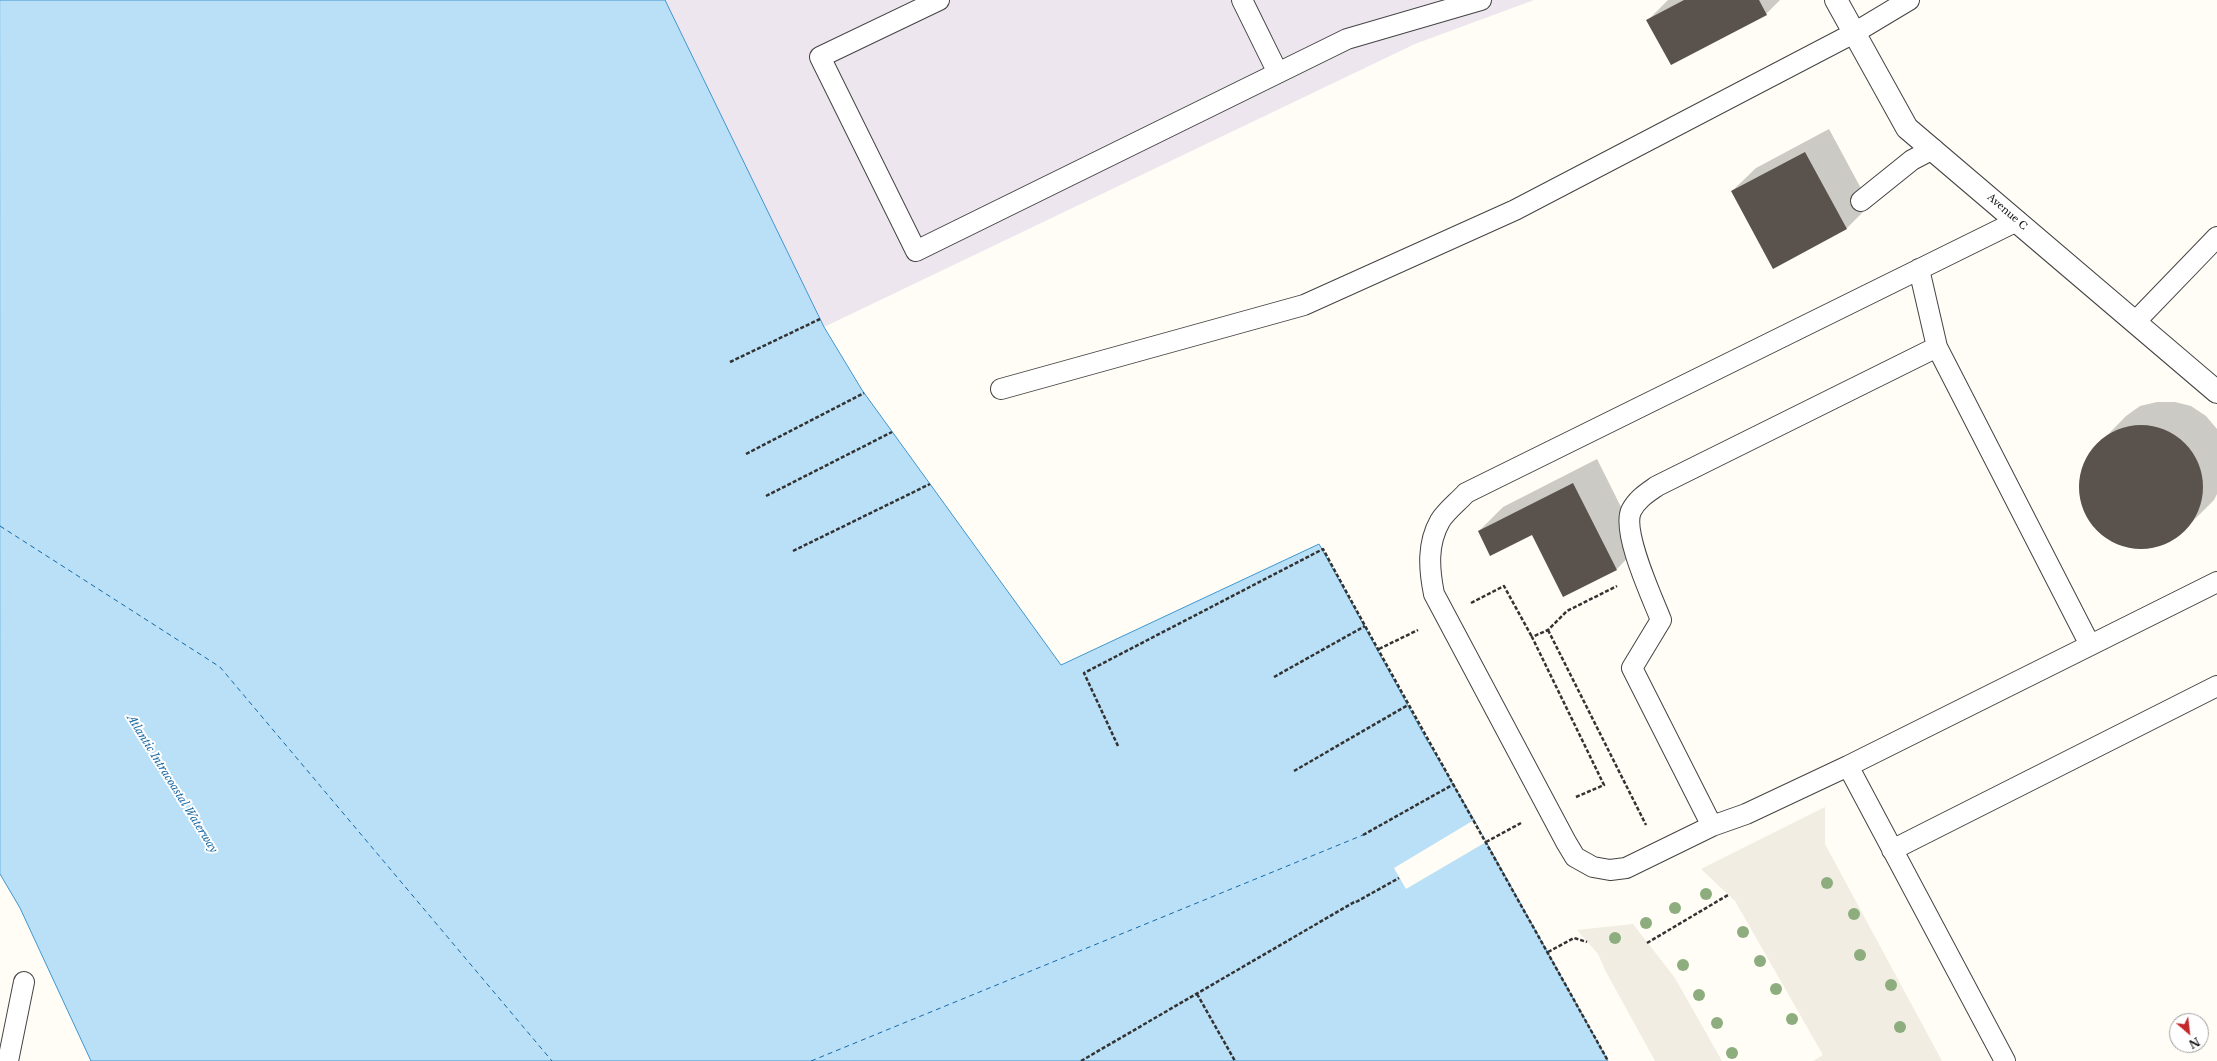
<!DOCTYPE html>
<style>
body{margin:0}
#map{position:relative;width:2217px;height:1061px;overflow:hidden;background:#fffdf5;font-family:"Libre Baskerville",serif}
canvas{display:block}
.north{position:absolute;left:2169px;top:1013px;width:40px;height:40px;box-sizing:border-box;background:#fff;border:1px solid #a0a0a0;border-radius:50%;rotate:152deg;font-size:11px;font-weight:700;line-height:16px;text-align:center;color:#111}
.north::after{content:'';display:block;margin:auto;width:14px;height:18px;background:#c4262e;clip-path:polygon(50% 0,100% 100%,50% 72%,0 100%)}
</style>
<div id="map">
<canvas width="2217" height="1061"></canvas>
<div class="north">N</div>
</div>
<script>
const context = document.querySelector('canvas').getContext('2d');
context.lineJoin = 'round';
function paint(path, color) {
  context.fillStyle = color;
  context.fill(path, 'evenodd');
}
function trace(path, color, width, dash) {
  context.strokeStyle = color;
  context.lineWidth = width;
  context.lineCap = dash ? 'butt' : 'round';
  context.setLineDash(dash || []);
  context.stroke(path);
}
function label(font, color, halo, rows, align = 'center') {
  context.font = font + ' "Libre Baskerville",serif';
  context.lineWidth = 4;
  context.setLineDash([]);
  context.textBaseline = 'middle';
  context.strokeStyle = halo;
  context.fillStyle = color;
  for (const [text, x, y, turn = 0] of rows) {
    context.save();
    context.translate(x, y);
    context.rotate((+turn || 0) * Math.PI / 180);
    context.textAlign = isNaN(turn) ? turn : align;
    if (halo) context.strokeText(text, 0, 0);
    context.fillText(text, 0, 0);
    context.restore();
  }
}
const industrial = new Path2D(`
 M665,0H1534L1415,44L824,327Z`);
const plaza = new Path2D(`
 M1825,807V844L1942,1061H1813L1823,1055L1735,901L1701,869Z
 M1633,924L1675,978L1722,1061H1655L1605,970L1598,954L1577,930Z`);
const water = new Path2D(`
 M0,0H665L824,327L862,390L1061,665L1319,544L1425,737L1474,820L1608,1061H91L20,908L0,874Z`);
const pier = new Path2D(`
 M1474,820L1486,842L1406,889L1394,868Z`);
const shadow = new Path2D(`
 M1668,0H1780L1766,14L1648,20Z
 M1829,129L1870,205L1846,229L1732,191L1756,168Z
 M2157,402H2175L2191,406L2206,416L2217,429V494L2214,500L2176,538L2161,545L2144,548L2127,547L2112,541L2099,532L2088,518L2082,503L2079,486L2082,469L2089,454L2126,416L2140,406Z
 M1597,459L1640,545L1617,569L1532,534L1479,531L1503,507Z`);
const ferry = new Path2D(`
 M0,526L220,667L552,1061
 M811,1061L1363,835`);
const building = new Path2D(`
 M1684,0H1759L1767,15L1671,65L1646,20Z
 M1805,152L1847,229L1773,269L1731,191Z
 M2079 487a62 62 0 1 1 124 0a62 62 0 1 1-124 0Z
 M1573,483L1617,570L1563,597L1532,535L1490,556L1478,531Z`);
const path = new Path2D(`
 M730,362L820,319
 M746,454L864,393
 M766,496L892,432
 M793,551L930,484
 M1471,603L1504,586L1532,637
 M1548,630L1646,825
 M1379,649L1418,630
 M1274,677L1365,626
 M1118,746L1084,673L1323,549C1416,720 1513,890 1608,1061
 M1294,771L1408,705
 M1576,797L1604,785L1532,637L1548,630L1567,611L1617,586
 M1363,835L1454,784
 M1486,842L1521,823
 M1356,902L1399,878
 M1647,943L1728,895
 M1548,952L1574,938L1587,942
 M1197,994L1235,1061
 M1081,1061L1356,901`);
const service = new Path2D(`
 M939,0L820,57L916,251L1347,39L1481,0
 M1242,0L1278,73
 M1861,201L1912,160L1933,149
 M1919,269L1937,347L2090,645
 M2135,322L2217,237
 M1001,389L1304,305L1515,210L1854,33L1909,0
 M1848,766L1746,814L1712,826L1626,868L1610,870L1593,867L1575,857L1566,842L1434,594C1429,569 1427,544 1440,521C1446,511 1458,502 1466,493L2017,221
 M1712,826L1632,668L1661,620C1652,597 1622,533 1631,511C1637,499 1647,493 1657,486L1937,347
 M1892,850L2217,686
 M8,1061L24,982
 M2005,1061L1848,766L2217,582`);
const minor = new Path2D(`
 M1836,0L1907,128L2217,392`);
const trees = [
 [1827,883],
 [1706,894],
 [1675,908],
 [1854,914],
 [1646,923],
 [1743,932],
 [1615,938],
 [1860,955],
 [1760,961],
 [1683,965],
 [1891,985],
 [1776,989],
 [1699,995],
 [1792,1019],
 [1717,1023],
 [1900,1027],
 [1732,1053]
];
const streetNames = [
 ["Avenue C",2007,212,41]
];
const waterNames = [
 ["Atlantic Intracoastal Waterway",172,784,58]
];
paint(industrial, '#eee6ef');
paint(plaza, '#f1ede2');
paint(water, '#b9e0f7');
trace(water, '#3f96cf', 1);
paint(pier, '#fffdf5');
paint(shadow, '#0003');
trace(ferry, '#1768a6', 1, [5, 4]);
paint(building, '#5a524d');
trace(service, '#444', 22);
trace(minor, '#444', 24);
trace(path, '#333', 2.5, [4, 2]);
trace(service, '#fff', 20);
trace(minor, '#fff', 22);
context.fillStyle = '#8dad7f';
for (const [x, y] of trees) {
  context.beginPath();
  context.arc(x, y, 6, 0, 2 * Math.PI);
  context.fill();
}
label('10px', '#111', '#fff', streetNames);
label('italic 11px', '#1768a6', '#fff', waterNames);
</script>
